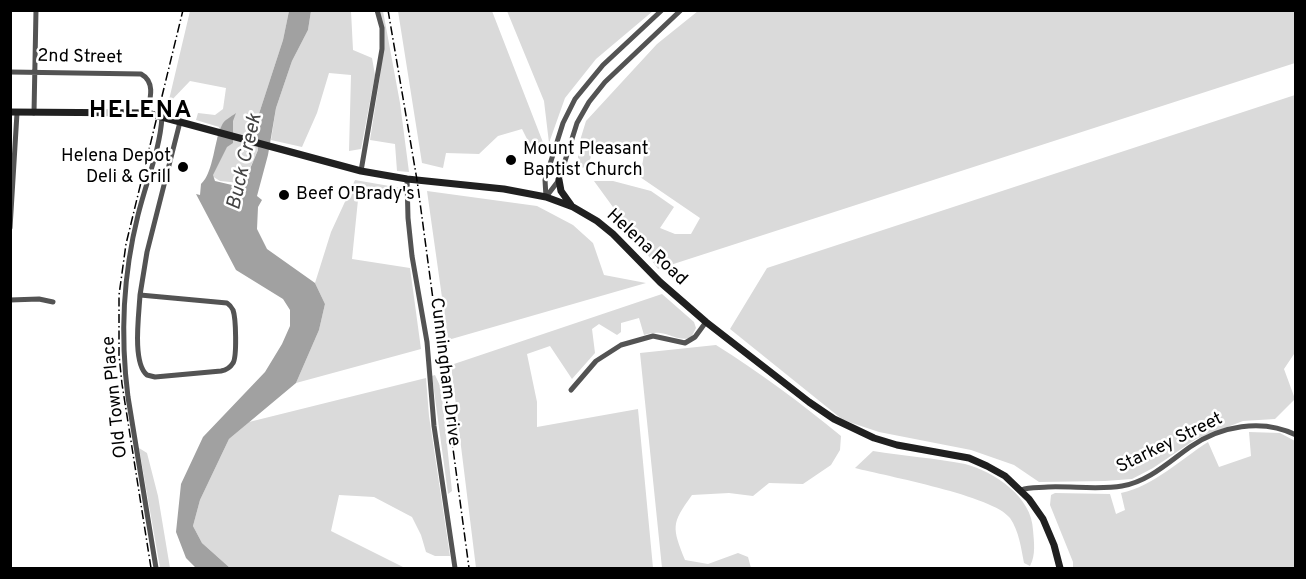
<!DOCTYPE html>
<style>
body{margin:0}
#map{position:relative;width:1306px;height:579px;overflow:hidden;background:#fff;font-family:Overpass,sans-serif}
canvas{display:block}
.frame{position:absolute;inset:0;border:12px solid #000;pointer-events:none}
</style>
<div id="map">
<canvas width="1306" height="579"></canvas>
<div class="frame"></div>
</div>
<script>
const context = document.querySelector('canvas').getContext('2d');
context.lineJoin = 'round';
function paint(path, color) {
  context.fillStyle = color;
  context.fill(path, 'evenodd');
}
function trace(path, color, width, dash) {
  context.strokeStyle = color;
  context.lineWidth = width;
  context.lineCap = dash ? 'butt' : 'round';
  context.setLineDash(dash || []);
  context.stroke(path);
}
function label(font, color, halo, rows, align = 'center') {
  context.font = font + ' Overpass,sans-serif';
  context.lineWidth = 5;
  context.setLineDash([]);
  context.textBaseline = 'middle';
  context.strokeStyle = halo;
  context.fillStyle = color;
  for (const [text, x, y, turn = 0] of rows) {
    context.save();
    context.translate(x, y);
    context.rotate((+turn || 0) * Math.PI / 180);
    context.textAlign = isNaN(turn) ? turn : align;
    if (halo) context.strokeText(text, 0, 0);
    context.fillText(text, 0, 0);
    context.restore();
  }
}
const green = new Path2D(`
 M190,11H289L283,40L255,126L258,150L247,175L240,183L220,181L212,176L219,127L196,120L198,113L215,115L223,109L226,88L190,81L168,104Z
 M311,11H351L353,50L372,58L375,75L361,149L349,151L351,75L329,73L317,113L302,147L271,140L276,108L292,61L308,30Z
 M379,11H383L400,103L409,172L397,171L395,144L370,140L380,76L384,35Z
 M398,11H492L544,145L531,147L522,129L498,136L479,154L446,153L443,168L422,163Z
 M507,11H653L596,59L565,98L549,143L544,101Z
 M698,11H1295V63L658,269L594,181H613L651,191L674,207L660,228L675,234H691L700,218L640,177L644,155L594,144L588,168L578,167V147L586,121L657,44Z
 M1295,95L1296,351L1284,369L1295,399L1275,419L1243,421L1196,439L1153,468L1132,479L1105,481L1039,482L1014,465L971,450L879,432L843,420L730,329L767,268Z
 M355,180L401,188V198L359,190L352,259L410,268L421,349L296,383L319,330L325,304L315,283L331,232Z
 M427,191L537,206L573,225L593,243L604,275L646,283L448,340Z
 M662,294L694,322L696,328L691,338C678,341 671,334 660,333C655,332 648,334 644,335L639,318L621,323V332L617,335L599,324L592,329L595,353L572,379L550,346L527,354L537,402V427L638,409L653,568H476L451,365Z
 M716,345C759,372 801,403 841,436L840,450L831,465L803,484L769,483L753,496L729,493L692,495C671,524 672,527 685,560L708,564L738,553L748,557L751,568H662L640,353Z
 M435,375L441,388L452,491L448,494L432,376Z
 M426,378L429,416L450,556H435L426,552L421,535L412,517L374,497L339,495L331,531L405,568H230L202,543L193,526L200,500L229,439L249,422Z
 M1249,432L1280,433L1295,441V568H1073V562L1050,505L1051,495L1055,493L1110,494L1116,514L1125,510L1121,493C1154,486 1181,459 1208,442L1219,467L1251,456Z
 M139,448L147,453L158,496L170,568H160Z
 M873,451C903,456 935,458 965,464C995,472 1032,497 1033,530C1034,542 1036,555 1030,566L1024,563C1021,548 1019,531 1010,518C994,496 886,476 855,468Z`);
const water = new Path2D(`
 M289,11H311L308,30L292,61L276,108L268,155L257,196L262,200L258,207L257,229L267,249L315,283L325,304L319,330L296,383L229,439L200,500L193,526L202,543L230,568H196L186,558L176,532L181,484L203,437L265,372L282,344L290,326V310L283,299L236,270L196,194L200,195L201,184C214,172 214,140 222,125C224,120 231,117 236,113L233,121V143L227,147L213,175L215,181L232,185L244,183L258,150L255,126L283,40Z`);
const street = new Path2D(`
 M10,72L141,74C156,82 150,100 147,113
 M34,113L36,10
 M361,171L382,49V28L377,10
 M407,179L408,218L412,256L427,342L434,426L455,568
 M546,197L559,180L577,123L589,102L605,82L681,10
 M546,197L545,180L563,123L575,99L603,65L662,10
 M10,228L17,113
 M140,295L227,303C230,305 231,306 233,310C236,318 237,357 233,363C230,368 226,370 221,371L155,377L147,375C132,363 139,314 140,295Z
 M140,295L147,252L180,122
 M10,300L39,299L53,302
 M571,390L596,361L621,345L653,336L685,343L695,337L706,322
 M1021,490C1030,487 1039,488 1048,487C1071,486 1101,490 1122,486C1148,482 1170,461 1190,447C1220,426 1262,418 1296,435
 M156,568L128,397C120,335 123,275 138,215C146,182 160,150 162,117`);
const secondary = new Path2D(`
 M10,112L147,113L361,171L407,179L504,189L546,197L573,207L597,221L613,234L660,282L706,322L809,402L834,419L874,438L897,445L969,458L987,466L1005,476L1029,499L1043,519L1054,545L1060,568
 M559,180L561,191L571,205`);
const rail = new Path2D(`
 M388,10L417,180L469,568
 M151,568L122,384L119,355V295L126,244L183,10`);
const markers = [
 [511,160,6,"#000"],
 [183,167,6,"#000"],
 [284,195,6,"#000"]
];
const streetNames = [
 ["2nd Street",80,58,1],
 ["Helena Road",646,248,43],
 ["Cunningham Drive",444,372,83],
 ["Old Town Place",116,397,-96],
 ["Starkey Street",1170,444,-26]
];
const poiNames = [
 ["Mount Pleasant",523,150],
 ["Baptist Church",523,171],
 ["Helena Depot",171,157,"right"],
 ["Deli & Grill",171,178,"right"],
 ["Beef O'Brady's",296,195]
];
const waterNames = [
 ["Buck Creek",246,162,-77]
];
const districtNames = [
 ["HELENA",141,112]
];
paint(green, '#dadada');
paint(water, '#a1a1a1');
trace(street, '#535353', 5);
trace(secondary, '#202020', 7);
trace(rail, '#000', 1.5, [9, 3, 1.5, 3]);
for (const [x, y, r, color] of markers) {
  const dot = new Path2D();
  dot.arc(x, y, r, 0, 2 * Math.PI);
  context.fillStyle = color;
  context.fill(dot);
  trace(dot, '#fff', 2);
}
label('18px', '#000', '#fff', streetNames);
label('18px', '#000', '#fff', poiNames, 'left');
label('italic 20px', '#424242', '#fff', waterNames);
context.letterSpacing = '1.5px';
label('bold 24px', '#000', '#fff', districtNames);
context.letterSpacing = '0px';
</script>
